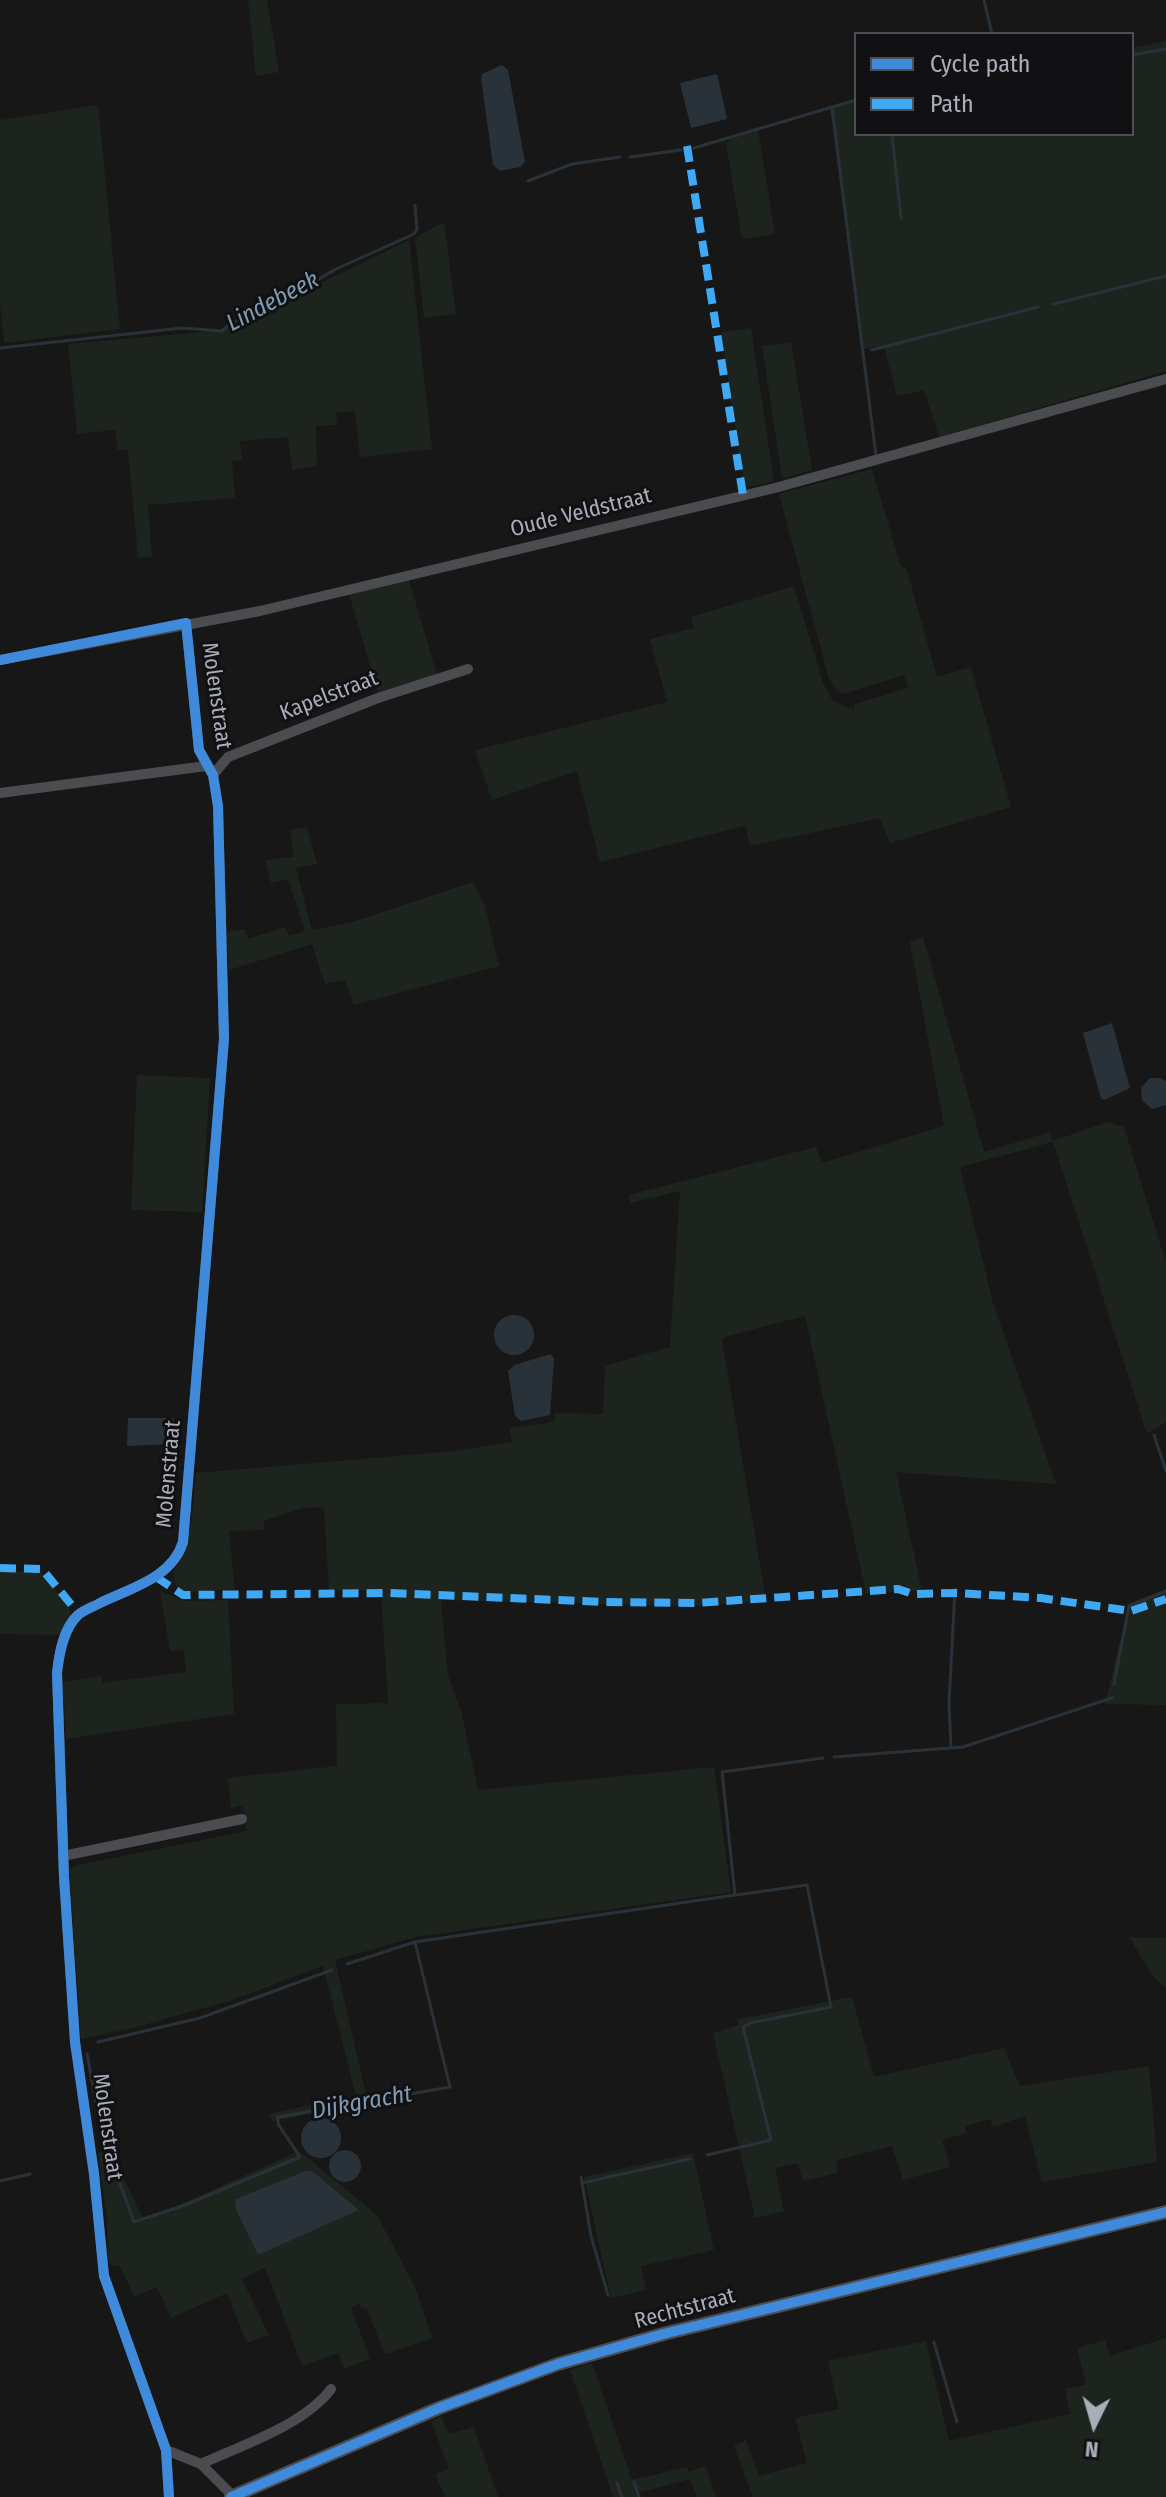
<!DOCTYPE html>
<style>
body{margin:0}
#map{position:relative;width:1166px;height:2497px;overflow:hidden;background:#171717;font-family:"Fira Sans Condensed",sans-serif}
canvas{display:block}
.legend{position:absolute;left:854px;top:32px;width:280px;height:104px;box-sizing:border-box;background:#111113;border:2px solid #4d4f55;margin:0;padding:10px 14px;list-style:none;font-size:24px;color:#a8adb8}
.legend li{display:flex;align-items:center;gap:16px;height:40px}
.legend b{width:40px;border:2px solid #4d4f55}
.north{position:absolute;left:1054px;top:2385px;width:80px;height:80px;-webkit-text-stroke:6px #111113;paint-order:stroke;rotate:185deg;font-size:22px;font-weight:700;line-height:32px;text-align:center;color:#a8adb8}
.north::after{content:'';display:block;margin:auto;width:28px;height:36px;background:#a8adb8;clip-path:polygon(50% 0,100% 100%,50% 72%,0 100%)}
</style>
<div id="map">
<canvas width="1166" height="2497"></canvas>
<ul class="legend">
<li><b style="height:10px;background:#408adc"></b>Cycle path</li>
<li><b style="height:10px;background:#3fa9f5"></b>Path</li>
</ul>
<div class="north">N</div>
</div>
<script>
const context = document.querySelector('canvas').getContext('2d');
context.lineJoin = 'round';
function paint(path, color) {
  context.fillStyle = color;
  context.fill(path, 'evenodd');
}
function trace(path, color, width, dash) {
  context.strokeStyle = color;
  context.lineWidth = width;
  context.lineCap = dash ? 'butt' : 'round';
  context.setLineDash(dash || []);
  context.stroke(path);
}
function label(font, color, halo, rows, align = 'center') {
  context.font = font + ' "Fira Sans Condensed",sans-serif';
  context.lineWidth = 6;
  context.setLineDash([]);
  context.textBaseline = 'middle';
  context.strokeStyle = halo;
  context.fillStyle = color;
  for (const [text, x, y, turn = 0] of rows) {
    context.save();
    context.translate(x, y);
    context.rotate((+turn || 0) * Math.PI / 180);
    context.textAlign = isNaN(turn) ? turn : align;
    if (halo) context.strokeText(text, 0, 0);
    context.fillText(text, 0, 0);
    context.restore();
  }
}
const green = new Path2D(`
 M248,0H267L279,72L256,76Z
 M1166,41V371L939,437L924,390L897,396L884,346L861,349L830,108L856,102V134H1132V48Z
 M98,105L120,329L4,343L0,304V120Z
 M758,130L775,234L742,239L726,143L736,134Z
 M444,222L456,314L424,318L415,238Z
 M409,240L432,449L360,457L355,411L336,413L337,425L316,426L317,466L292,470L288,437L240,441L242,460L232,461L235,498L148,505L152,557L138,558L128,450H118L115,430L77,434L68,344L224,330Z
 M751,328L774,481L744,488L721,332Z
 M791,342L812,470L782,478L762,346Z
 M872,469L901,567H906L937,677L971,667L1011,807L890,843L880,818L750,846L745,826L600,862L577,771L492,800L475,750L667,702L650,639L694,628L691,617L794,586L823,683L833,701L854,710L855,704L908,688L904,675L843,694L837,690L829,679L779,494Z
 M409,580L437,675L378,693L349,594Z
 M307,827L317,864L296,868L312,930L353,922L473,882L485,906L499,966L354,1005L345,980L325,984L312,944L229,970L227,932L245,929L248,939L285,927L289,936L305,931L288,879L271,883L265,860L294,857L290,830Z
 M923,937L984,1152L1050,1132L1053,1141L1108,1122L1124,1127L1166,1263V1422L1147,1434L1053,1142L960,1167L993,1303L1056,1484L896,1472L922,1591L866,1593L805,1316L724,1337L722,1340L766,1601L697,1606L441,1600L448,1675L462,1714L478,1790L714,1767L731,1892L416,1937L335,1960L368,2103L273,2121L269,2114L356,2096L323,1966L229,2001L133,2028L81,2039L69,1869L78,1865L247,1831L243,1805L231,1808L228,1778L337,1766L336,1704L388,1703L381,1591L329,1590L324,1507L302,1508L264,1521V1530L229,1531L235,1589L187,1592L176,1586L173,1572C193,1542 193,1509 196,1473L455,1451L512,1442L509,1428L548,1423L555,1420V1413L603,1414L605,1366L670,1347L680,1191L630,1203L629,1195L816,1147L822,1163L944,1126L910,942Z
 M137,1075L210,1078L202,1212L131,1210Z
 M0,1571L42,1572L69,1608L71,1615L59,1635L0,1634Z
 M1166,1590V1705L1105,1704L1129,1603Z
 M160,1591L185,1601L228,1600L234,1714L66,1739L63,1682L101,1676L102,1683L186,1672L184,1650L170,1651Z
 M1129,1937L1166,1938V1988L1153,1976Z
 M852,1997L874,2077L1004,2048L1020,2086L1149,2066L1157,2162L1042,2182L1025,2116L993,2127L990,2119L965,2126L966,2133L942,2140L950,2167L903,2180L892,2146L837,2160V2173L803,2181L798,2163L775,2168L784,2211L755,2218L713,2033L739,2025L738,2019Z
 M104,2148L112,2153L144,2221L299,2151L377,2215L415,2287L432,2338L385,2354L366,2307L361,2308L359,2303L351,2307L370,2359L344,2369L338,2353L302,2366L265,2267L242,2279L269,2335L247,2343L227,2293L171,2318L157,2287L134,2297L120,2266L111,2265L108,2259L107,2218L98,2154Z
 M693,2153L714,2250L641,2266L646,2290L611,2298L584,2177Z
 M1166,2338V2497H753L734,2446L746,2440L759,2476L807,2463L795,2418L839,2409L828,2361L926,2341L949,2441L1070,2414L1065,2389L1086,2385L1077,2348L1105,2340L1110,2356Z
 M592,2363L632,2480L687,2467L689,2472L706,2466L716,2497H697L690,2479L637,2493V2497H613L570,2370Z
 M441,2416L449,2434L474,2427L498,2497H445L435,2474L449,2469L431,2421Z`);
const water = new Path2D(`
 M502,65L508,70L525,162L520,167L500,171L493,165L481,78L482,74Z
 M717,74L727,119L691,128L680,83Z
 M1112,1023L1130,1088L1104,1100L1101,1099L1083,1033Z
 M1150,1078H1160L1166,1081V1105L1152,1109L1142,1100L1141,1088Z
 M494 1335a20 20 0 1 1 40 0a20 20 0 1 1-40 0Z
 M550,1354L554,1358L550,1415L521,1421L515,1416L508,1371L515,1365Z
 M128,1418H174L172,1444L127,1446Z
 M301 2138a20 20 0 1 1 40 0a20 20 0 1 1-40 0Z
 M329 2166a16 16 0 1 1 32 0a16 16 0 1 1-32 0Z
 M306,2171H312L359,2210L258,2255L235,2207L236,2199Z`);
const stream = new Path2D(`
 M984,0L992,34
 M1132,55L1166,49
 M832,107L876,456
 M892,134L901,218
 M694,148L856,100
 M630,157L681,150
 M528,181L572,164L620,157
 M1054,304L1166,276
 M0,348L182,328L222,331L230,324L278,303L336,269L414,234L417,229L415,205
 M872,350L1038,307
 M1154,1435L1166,1471
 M1114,1684L1129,1606L1166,1591
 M951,1748L949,1703L955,1589
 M834,1757L963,1747L1112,1698
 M347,1964L415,1942
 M98,2042L200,2018L332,1970
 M87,2054L107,2160
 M707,2155L771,2140L743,2027L750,2023L831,2007L807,1885L736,1895
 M102,2159L112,2162L134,2222L185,2205L300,2157L278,2124V2117L450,2087L415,1942L735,1895L722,1772L823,1758
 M581,2177L591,2236L608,2295
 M0,2181L30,2174
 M582,2183L690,2159
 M934,2342L957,2422
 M634,2482L639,2497
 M617,2483L622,2497`);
const minor = new Path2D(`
 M0,660L260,611L775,488L1166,379
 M213,775L228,757L378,698L468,669
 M0,793L206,766
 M63,1856L242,1819
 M166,2450L201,2464L233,2496
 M201,2464C242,2445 304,2425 331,2389
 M169,2497L166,2450L104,2276L94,2174L75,2042L64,1877L57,1673C59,1654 63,1629 78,1615C84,1610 93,1607 100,1603C131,1588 172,1578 183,1542L224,1039L218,806L213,775L199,750L186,623`);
const tertiary = new Path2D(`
 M231,2497L439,2408L558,2364L667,2333L1166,2212`);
const quiet = new Path2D(`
 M687,146L743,495
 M0,1568L42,1569L79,1614
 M156,1577L183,1595L390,1593L604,1602L697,1603L898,1589L913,1594L957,1593L1041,1598L1131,1611L1166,1599`);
const cycleway = new Path2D(`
 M0,660L186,623L199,750L213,775L218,806L224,1039L183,1542C172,1578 131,1588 100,1603C93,1607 84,1610 78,1615C63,1629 59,1654 57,1673L64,1877L75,2042L94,2174L104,2276L166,2450L169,2497
 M231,2497L439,2408L558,2364L667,2333L1166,2212`);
const streetNames = [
 ["Oude Veldstraat",581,513,-14],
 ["Molenstraat",216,696,82],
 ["Kapelstraat",329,696,-21],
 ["Molenstraat",169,1474,-85],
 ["Molenstraat",107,2127,82],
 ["Rechtstraat",685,2309,-15]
];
const waterNames = [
 ["Lindebeek",273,302,-28],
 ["Dijkgracht",362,2103,-10]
];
paint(green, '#1d241e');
paint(water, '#2a3239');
trace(stream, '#2a3239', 3);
trace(minor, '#4b4c50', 10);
trace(tertiary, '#4b4c50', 14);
trace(quiet, '#3fa9f5', 8, [16, 8]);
trace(cycleway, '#408adc', 10);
label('22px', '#a8adb8', '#111113', streetNames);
label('italic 24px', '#7f9bb3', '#111113', waterNames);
</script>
